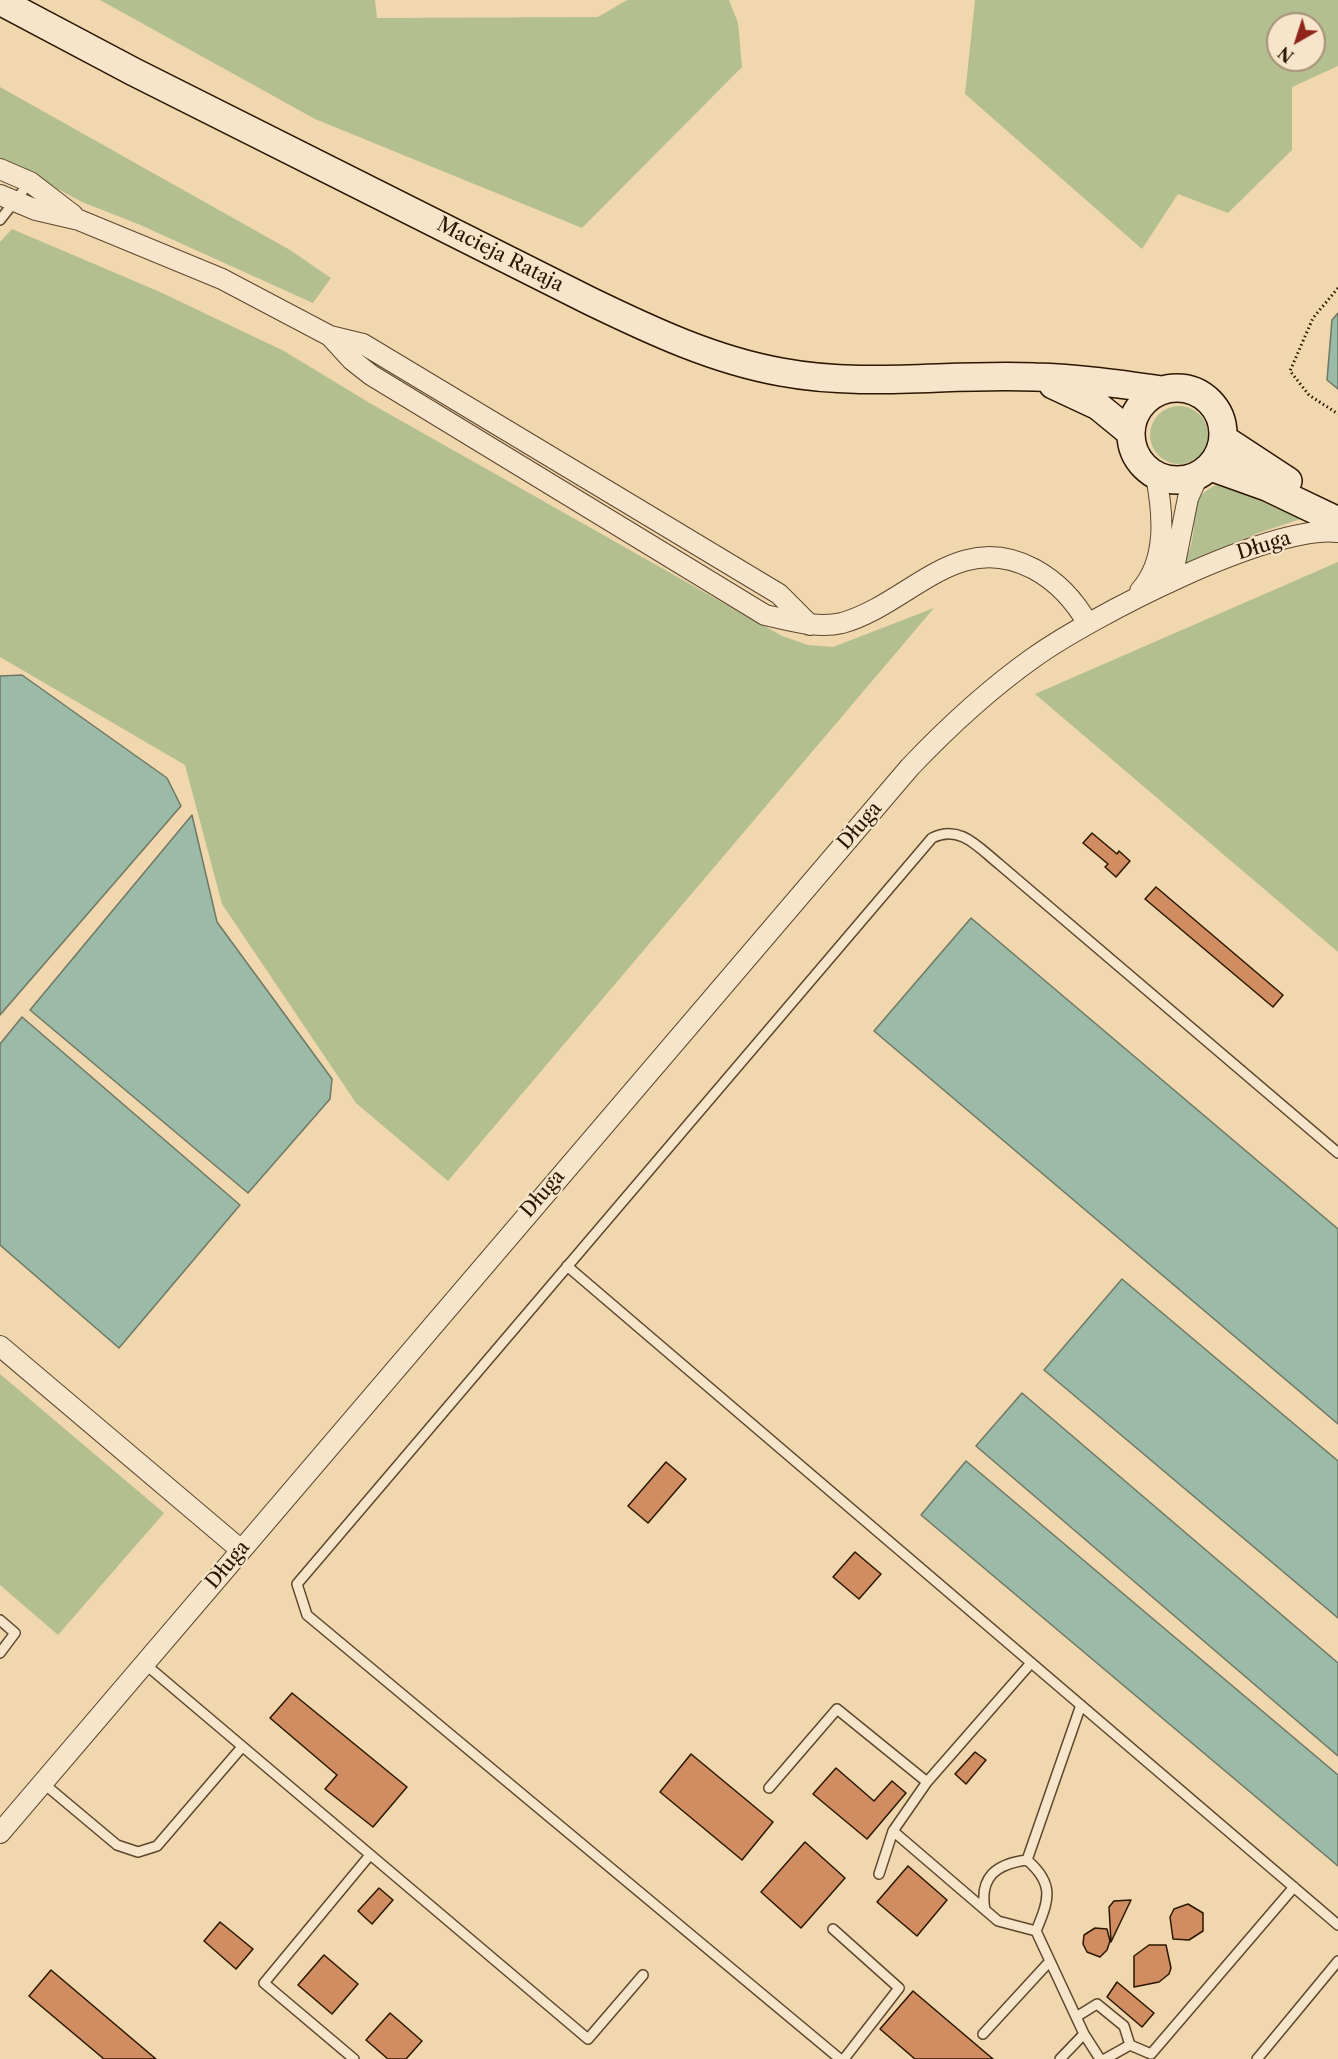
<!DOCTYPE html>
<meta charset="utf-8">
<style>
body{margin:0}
#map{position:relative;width:1338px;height:2059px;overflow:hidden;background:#f1d7ae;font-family:"Libre Caslon Text",serif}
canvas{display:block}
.north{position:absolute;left:1266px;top:12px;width:60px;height:60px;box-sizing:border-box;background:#f6e5ca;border:2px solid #a59279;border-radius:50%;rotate:219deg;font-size:16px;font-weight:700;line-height:24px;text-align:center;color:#2c1600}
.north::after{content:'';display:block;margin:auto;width:21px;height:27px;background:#8f2418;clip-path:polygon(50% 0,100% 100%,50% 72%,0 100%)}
</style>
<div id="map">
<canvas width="1338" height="2059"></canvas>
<div class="north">N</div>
</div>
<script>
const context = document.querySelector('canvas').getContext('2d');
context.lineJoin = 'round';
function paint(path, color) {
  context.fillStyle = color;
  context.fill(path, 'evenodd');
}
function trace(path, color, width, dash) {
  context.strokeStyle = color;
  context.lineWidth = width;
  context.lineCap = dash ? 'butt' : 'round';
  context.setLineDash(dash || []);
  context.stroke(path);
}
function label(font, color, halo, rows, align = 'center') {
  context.font = font + ' "Libre Caslon Text",serif';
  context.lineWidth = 4.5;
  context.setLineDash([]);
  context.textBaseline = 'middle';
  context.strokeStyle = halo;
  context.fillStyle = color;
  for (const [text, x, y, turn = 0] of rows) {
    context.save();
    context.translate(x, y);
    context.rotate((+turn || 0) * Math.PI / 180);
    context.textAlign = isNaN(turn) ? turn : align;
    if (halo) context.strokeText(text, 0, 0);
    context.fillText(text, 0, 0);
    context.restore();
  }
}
const green = new Path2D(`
 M100,0H375L377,18L598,17L627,0H729L738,23L742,67L582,228L315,119Z
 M975,0H1338V66L1292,87V150L1228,213L1178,194L1142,249L965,94ZM1278,24H1314V60H1278Z
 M0,87L290,250L331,278L313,303L138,224L82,202L0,158Z
 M12,229L160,292L284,351L368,402L782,636L808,645L833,647L934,608L448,1181L356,1103L222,904L185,765L0,657V242Z
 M1150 435a29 29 0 1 1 58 0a29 29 0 1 1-58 0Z
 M1220,483L1310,516L1258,533L1182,567C1185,560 1189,553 1191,545C1200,514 1182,501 1220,483Z
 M1338,562V952L1035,694Z
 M0,1374L164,1513L58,1635L0,1585Z`);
const water = new Path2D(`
 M1338,313V389L1327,380L1332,320Z
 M22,675L167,778L181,806L0,1015V676Z
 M192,815L217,922L332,1079L330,1099L248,1193L30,1010Z
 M971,918L1338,1229V1424L874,1031Z
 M22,1017L240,1205L119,1348L0,1245V1044Z
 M1122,1279L1338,1461V1618L1044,1370Z
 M1022,1393L1338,1663V1756L976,1446Z
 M966,1461L1338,1775V1866L921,1515Z`);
const building = new Path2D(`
 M1092,833L1117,854L1119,851L1130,861L1116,877L1105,867L1108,864L1083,843Z
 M1156,887L1283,995L1273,1007L1145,899Z
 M666,1462L686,1479L648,1523L628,1506Z
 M855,1552L881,1574L859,1599L833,1577Z
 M292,1693L407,1787L373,1827L325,1789L337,1775L270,1718Z
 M975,1752L986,1760L966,1784L955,1774Z
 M691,1754L773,1822L742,1860L660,1792Z
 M836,1768L874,1801L892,1781L906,1793L867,1839L813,1794Z
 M805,1842L845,1878L801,1928L761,1892Z
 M908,1866L947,1900L917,1936L877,1902Z
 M379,1888L393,1900L372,1924L358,1911Z
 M1131,1900L1111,1942L1109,1907L1114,1901Z
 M1188,1904L1203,1913V1931L1189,1940L1173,1939L1170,1917L1174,1909Z
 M220,1922L253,1949L236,1969L204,1941Z
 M1095,1928L1107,1929L1110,1941L1107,1950L1100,1957L1087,1952L1083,1944L1084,1935Z
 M1149,1945H1166L1171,1968L1169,1974L1159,1982L1134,1987V1956Z
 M324,1955L358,1984L332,2014L298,1985Z
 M51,1970L156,2059H104L29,1996Z
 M1117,1982L1154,2013L1142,2027L1107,1997Z
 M913,1991L993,2059H915L880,2029Z
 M390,2013L422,2041L406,2059H388L366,2040Z`);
const path = new Path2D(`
 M1338,288L1313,318L1290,371L1309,395L1338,414`);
const lane = new Path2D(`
 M0,220L30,182
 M567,1266L1338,1925
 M0,1620L15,1633L0,1653
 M145,1664L588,2039L643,1975
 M927,1782L1031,1663
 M43,1783L117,1845L138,1852L157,1846L242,1747
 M769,1788L837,1709L927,1782L893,1831
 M879,1874L893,1831L998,1921L1036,1931L1084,2034
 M985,1910C979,1877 996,1864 1027,1860
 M833,1929L899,1988L844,2059
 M1036,1931C1049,1900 1055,1884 1027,1860L1081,1705
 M1076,2017L1097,2004L1124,2026L1130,2045L1105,2059
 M983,2034L1050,1961
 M1130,2045L1151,2054L1294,1887
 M354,2059L264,1983L370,1855
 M840,2059L307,1615L297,1584L932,838C960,824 978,847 999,864L1338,1153
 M1060,2059L1084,2034L1100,2059
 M1257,2059L1338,1961`);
const street = new Path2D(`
 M0,169L30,182L73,215
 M0,195L36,210L79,220L222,279L330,336L363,344L779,594L810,625
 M330,336L352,360L371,375L765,615C789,620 816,629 842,623C910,604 957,528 1034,569C1058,582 1075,601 1088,624
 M1156,586L1175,563L1188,498L1198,476
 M1140,591C1168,560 1163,513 1156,476
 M0,1346L241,1550
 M0,1833L910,767C948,727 988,690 1033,658C1090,617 1270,524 1338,532`);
const secondary = new Path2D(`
 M0,1L134,72L590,301C652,331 714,360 781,372C866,388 950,373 1035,377C1078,378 1120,384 1162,390
 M1053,385L1098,406L1131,433
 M1131 434a46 46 0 1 1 92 0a46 46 0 1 1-92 0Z
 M1224,439L1288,481
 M1211,467L1267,487L1338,521`);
const streetNames = [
 ["Macieja Rataja",500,255,27],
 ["Długa",1264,546,-17],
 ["Długa",860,826,-49],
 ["Długa",543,1194,-49],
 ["Długa",228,1565,-50]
];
paint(green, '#b3bf8f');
paint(water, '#9bbaa7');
trace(water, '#6f7864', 1.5);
paint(building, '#cf8d61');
trace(building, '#2c1600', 1.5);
trace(lane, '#5d462c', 12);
trace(street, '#5d462c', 22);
trace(secondary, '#2c1600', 30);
trace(path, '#2c1600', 3, [1.5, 3]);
trace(lane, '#f6e5ca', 9);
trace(street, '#f6e5ca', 20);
trace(secondary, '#f6e5ca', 27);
label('20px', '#2c1600', '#f6e5ca', streetNames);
</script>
